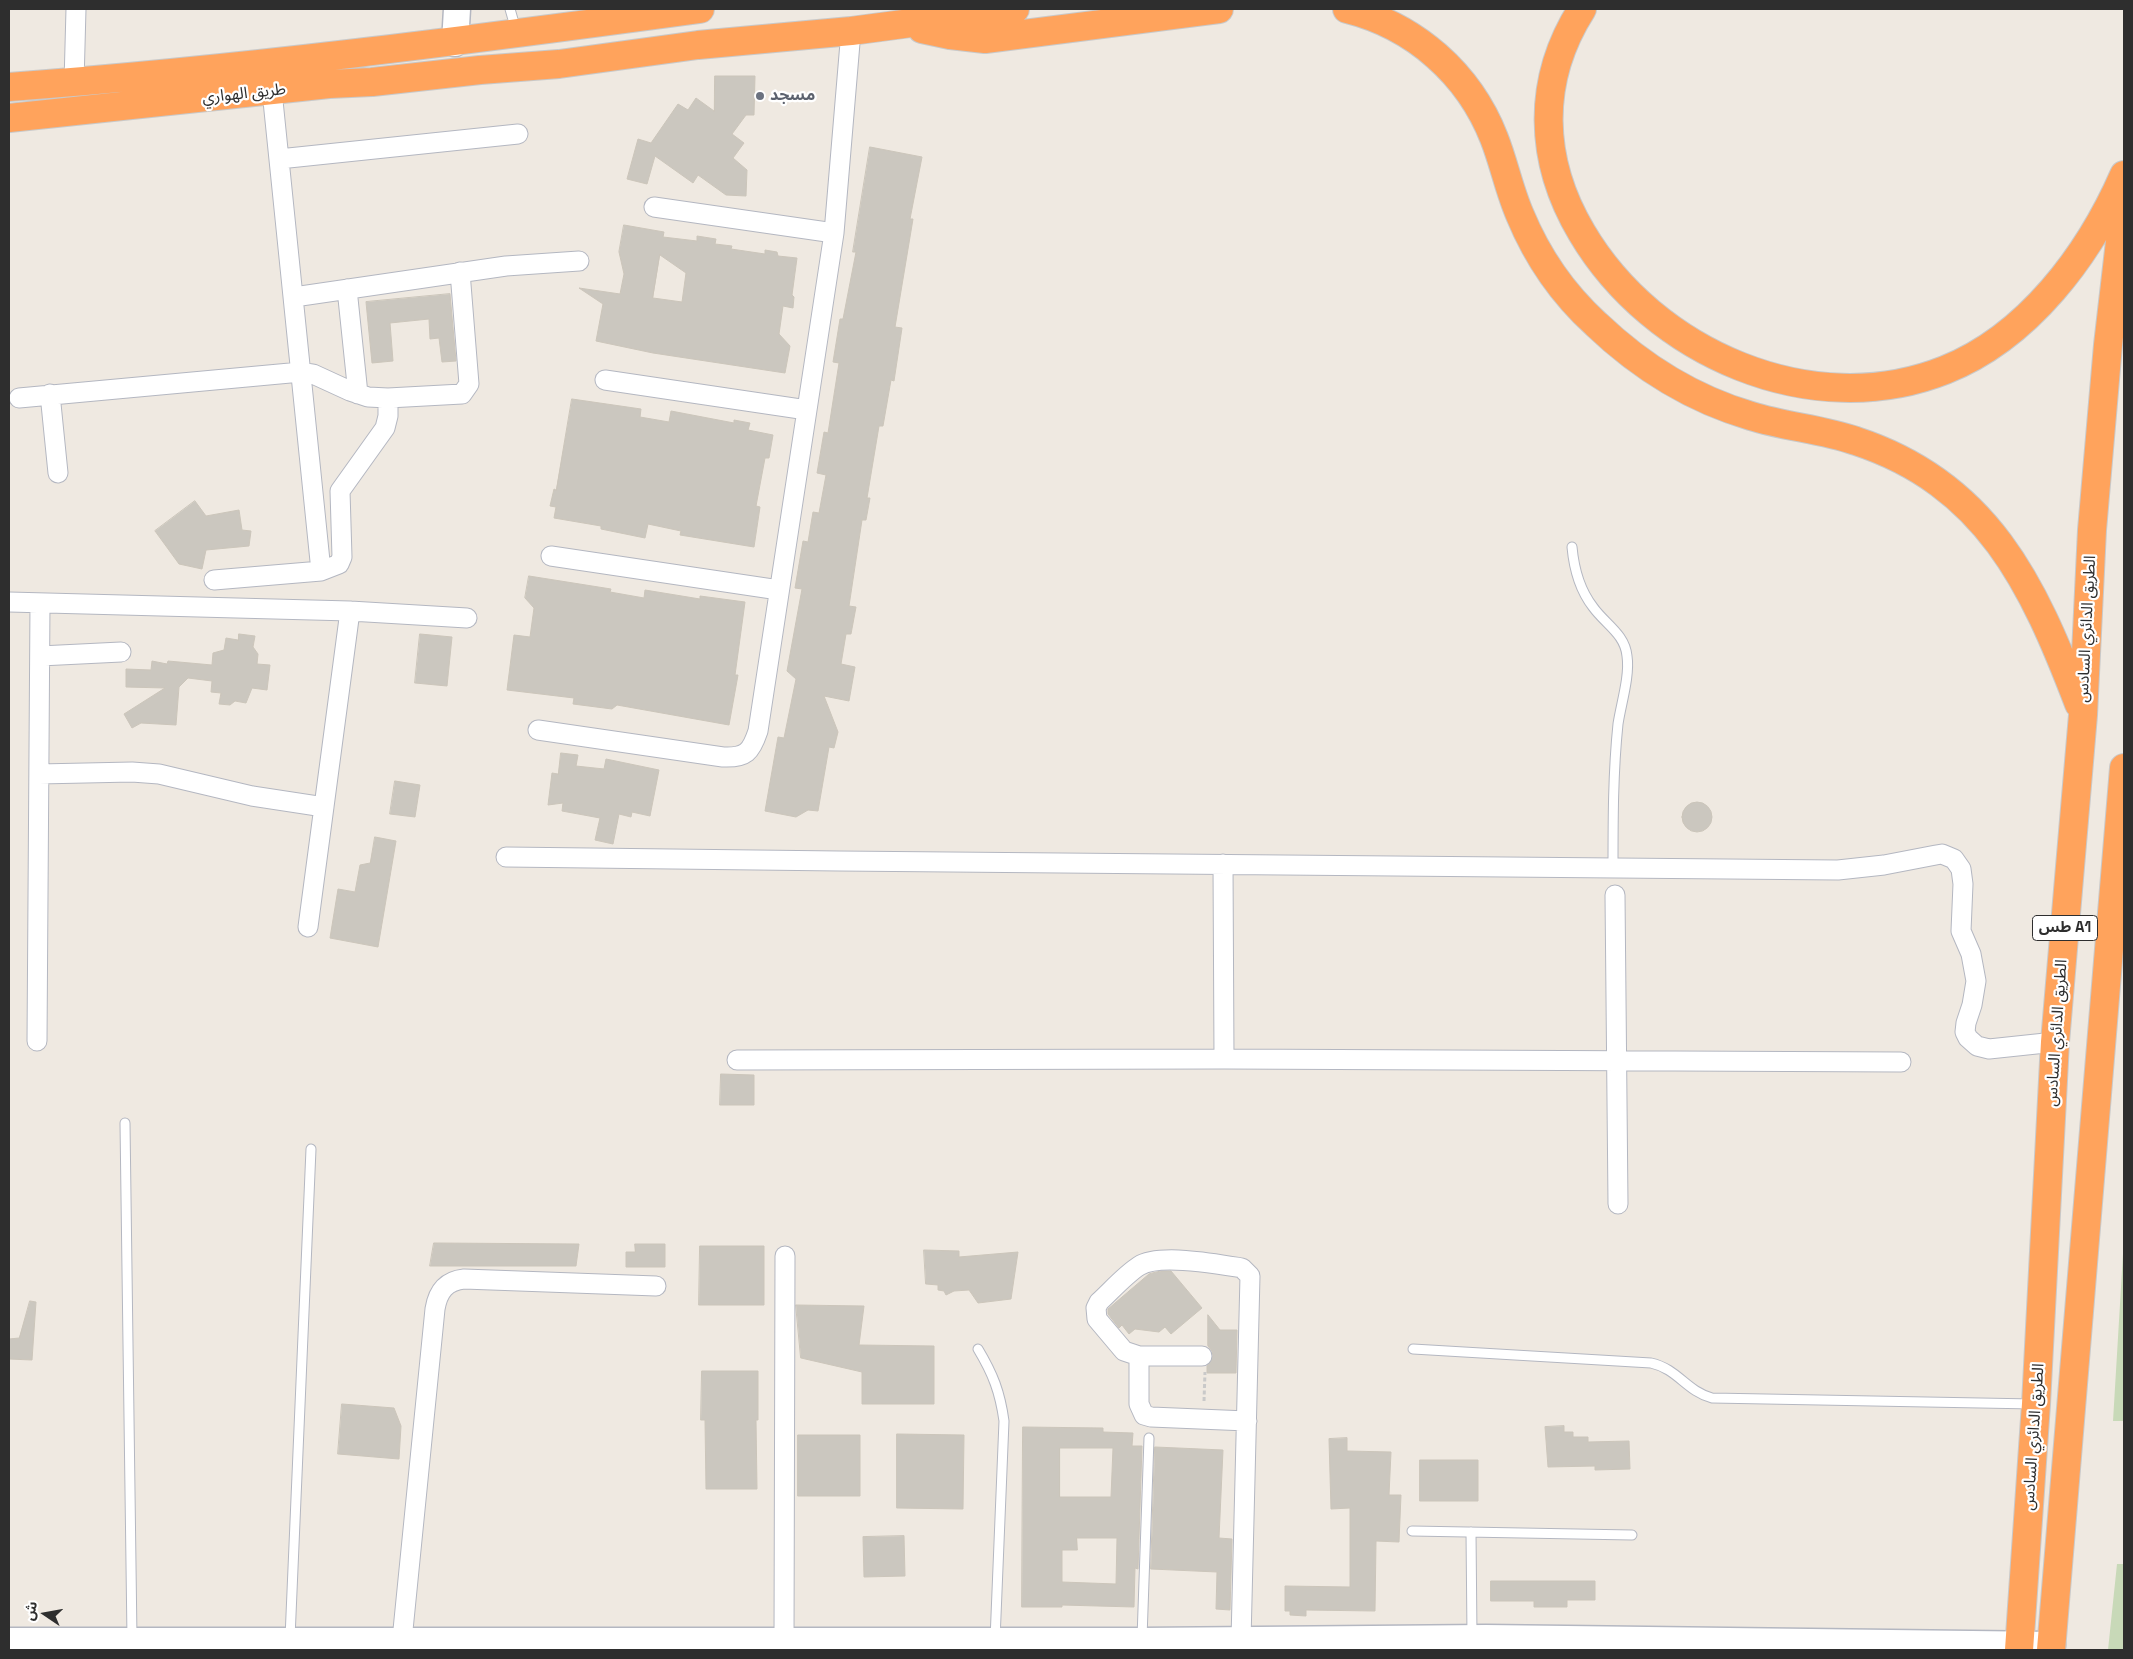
<!DOCTYPE html>
<meta charset="utf-8">
<style>
body{margin:0}
#map{position:relative;width:2133px;height:1659px;overflow:hidden;background:#efe9e1;font-family:"Space Grotesk","Noto Sans Arabic",sans-serif}
canvas{display:block}
.frame{position:absolute;inset:0;border:10px solid #2e2e2e;pointer-events:none}
.north{position:absolute;left:20px;top:1589px;width:50px;height:50px;-webkit-text-stroke:4px #fff;paint-order:stroke;rotate:282deg;font-size:14px;font-weight:700;line-height:20px;text-align:center;color:#2e2e2e}
.north::after{content:'';display:block;margin:auto;width:18px;height:22px;background:#2e2e2e;clip-path:polygon(50% 0,100% 100%,50% 72%,0 100%)}
</style>
<div id="map">
<canvas width="2133" height="1659"></canvas>
<div class="frame"></div>
<div class="north">ش</div>
</div>
<script>
const context = document.querySelector('canvas').getContext('2d');
context.lineJoin = 'round';
function paint(path, color) {
  context.fillStyle = color;
  context.fill(path, 'evenodd');
}
function trace(path, color, width, dash) {
  context.strokeStyle = color;
  context.lineWidth = width;
  context.lineCap = dash ? 'butt' : 'round';
  context.setLineDash(dash || []);
  context.stroke(path);
}
function label(font, color, halo, rows, align = 'center') {
  context.font = font + ' "Space Grotesk","Noto Sans Arabic",sans-serif';
  context.lineWidth = 4.5;
  context.setLineDash([]);
  context.textBaseline = 'middle';
  context.strokeStyle = halo;
  context.fillStyle = color;
  for (const [text, x, y, turn = 0] of rows) {
    context.save();
    context.translate(x, y);
    context.rotate((+turn || 0) * Math.PI / 180);
    context.textAlign = isNaN(turn) ? turn : align;
    if (halo) context.strokeText(text, 0, 0);
    context.fillText(text, 0, 0);
    context.restore();
  }
}
const cemetery = new Path2D(`
 M2124,1237V1421H2113Z
 M2117,1564H2124V1650H2108Z`);
const building = new Path2D(`
 M715,76H755L754,115H746L732,134L744,143L733,158L747,170L746,196L726,195L698,175L693,183L655,156L647,184L627,179L638,139L651,143L678,104L688,110L696,98L714,111Z
 M870,147L922,157L910,219H913L895,327L902,328L894,381L891,380L883,426H879L867,498H870L866,520H862L849,606L856,607L851,634H846L841,664L855,667L849,701L824,696L838,732L834,748L829,747L818,811L808,810L796,817L765,811L778,737L784,738L796,679L787,671L802,589L795,588L803,541L808,542L813,512L819,513L826,475L817,473L824,432L828,433L839,363L833,362L840,319H843L856,252H853Z
 M624,225L664,232L663,237L697,241V236L716,239L715,244L732,246L731,249L765,254V250L777,252L778,256L797,258L792,295L794,297L793,308L783,306L779,334L790,346L785,373L653,353L596,341L603,304L579,288L620,294L624,274L619,252ZM660,255L686,273L682,302L653,298Z
 M450,294L456,361L442,362L439,338L430,339L429,319L390,323L393,361L372,363L366,302Z
 M572,399L641,409L640,417L669,422L671,411L734,423V420L750,423L748,430L773,435L769,458H765L756,506L760,507L754,547L680,535L681,531L648,524L645,538L601,529V526L554,518L556,507L550,506L554,489L556,490Z
 M195,501L206,516L239,510L242,530L251,531L249,546L206,550L202,569L179,564L155,531Z
 M529,576L611,589L610,592L644,598L645,590L700,599V596L745,602L735,675H738L729,725L617,705L612,709L573,704L574,698L507,690L514,635L530,637L534,608L525,598Z
 M239,634L255,636L253,647L258,654L257,664L270,665L267,690L252,688L246,703L235,701L230,705L219,704L221,693L211,692L212,681L188,678L179,687L176,725L141,723L132,728L124,714L165,688L126,687V669L151,670L152,661L167,664L168,661L212,665L213,653L224,650L226,638L238,640Z
 M420,634L452,637L447,686L415,683Z
 M561,753L578,755L576,766L604,769L606,759L659,770L650,816L632,812L631,817L619,814L613,844L595,840L600,818L562,811L563,803L548,805L552,773L558,774Z
 M395,781L420,785L415,817L390,814Z
 M1682 817a15 15 0 1 1 30 0a15 15 0 1 1-30 0Z
 M375,837L396,841L378,947L330,938L338,889L355,892L360,865L370,863Z
 M721,1074L754,1075V1105H720Z
 M434,1243L579,1244L576,1266H430Z
 M635,1244H665V1267H626V1252H635Z
 M700,1246H764V1305H699Z
 M924,1250L959,1251V1257L1018,1252L1011,1299L978,1303L969,1290L954,1291L946,1295L944,1291L938,1290V1285L926,1284Z
 M1161,1271H1171L1202,1308L1171,1334L1165,1327L1159,1332L1135,1329L1129,1334L1122,1325L1119,1328L1108,1314V1309L1149,1274Z
 M30,1301L36,1302L32,1360L9,1359V1339L19,1338Z
 M796,1305L864,1306L859,1345L934,1346V1404H862V1372L801,1358Z
 M1208,1315L1220,1330H1237L1236,1373H1207V1366L1213,1356L1212,1351L1208,1346Z
 M702,1371H758V1420H756L757,1489H706L705,1420H701Z
 M342,1404L394,1408L401,1426L399,1459L338,1454Z
 M1564,1426V1432H1573V1437H1588V1442L1629,1441L1630,1469L1595,1470V1466L1548,1467L1545,1427Z
 M1023,1427L1103,1428V1432L1133,1433L1132,1446H1142L1138,1569L1135,1568L1134,1607L1062,1605V1607H1022ZM1060,1448H1113L1111,1497H1060ZM1077,1538H1117L1116,1584L1062,1582V1550H1077Z
 M897,1434L964,1435L963,1509L897,1508Z
 M798,1435H860V1496H798Z
 M1347,1438V1451L1391,1452L1389,1495H1401L1399,1542L1376,1541L1375,1611L1306,1610V1616L1290,1615V1611H1285V1586L1350,1587V1508L1331,1509L1329,1439Z
 M1155,1447L1223,1450L1219,1538L1232,1539L1230,1610L1216,1609L1217,1572L1151,1569Z
 M1420,1460H1478V1501H1420Z
 M904,1536L905,1576L864,1577L863,1537Z
 M1491,1581H1595V1600H1567V1607H1534V1601H1491Z`);
const path = new Path2D(`
 M1204,1401L1205,1372`);
const lane = new Path2D(`
 M510,9L516,30
 M1572,547C1574,569 1579,589 1593,607C1605,624 1625,634 1627,656C1630,676 1621,704 1618,724C1613,772 1613,821 1613,870
 M125,1123L132,1638
 M978,1349C993,1374 1000,1392 1004,1421L995,1640
 M1413,1349L1651,1363C1678,1369 1686,1391 1712,1398L2034,1404
 M1412,1531L1632,1535
 M1471,1532L1472,1636
 M290,1638L311,1149
 M1142,1638L1149,1438`);
const street = new Path2D(`
 M74,83L76,9
 M272,91L321,571
 M279,159L518,134
 M654,207L834,233
 M347,289L358,394
 M294,297L506,266L579,261
 M605,380L807,410
 M50,394L58,473
 M19,398L301,372L313,374L350,391L368,397L388,398L462,394L469,384L460,272
 M551,556L779,590
 M214,580L321,571L339,564L342,557L340,491L385,428L388,416V398
 M9,602L350,611L467,618
 M40,656L121,652
 M538,730L723,757C746,758 751,752 758,731L834,233L851,31
 M39,774L132,772L159,774L252,796L324,807
 M506,857C950,862 1394,869 1838,870L1884,865L1936,855L1942,854L1954,859L1961,869L1963,884L1961,931L1971,954L1976,981L1972,1005L1966,1023L1965,1032L1968,1038L1977,1046L1989,1049L2055,1042
 M1223,864L1224,1059
 M1615,895L1618,1204
 M308,927L350,611
 M37,1041L40,603
 M737,1060L1224,1059L1901,1062
 M1139,1356V1404L1144,1415L1151,1417L1247,1421
 M1202,1356H1139L1124,1351L1097,1319L1096,1308L1099,1302C1112,1290 1125,1275 1139,1266C1159,1253 1218,1264 1242,1268L1250,1276L1241,1640
 M784,1640L785,1256
 M401,1650L435,1309C438,1291 446,1281 464,1279L656,1286`);
const secondary = new Path2D(`
 M455,43L457,9
 M9,1641H1142L1486,1638L2052,1645`);
const highway = new Path2D(`
 M1347,9C1415,26 1469,74 1494,138C1504,163 1509,190 1520,215C1537,256 1563,294 1596,324C1640,366 1693,399 1751,416C1786,427 1822,429 1856,441C1987,484 2033,584 2079,704
 M1582,9C1536,81 1539,161 1582,233C1653,353 1812,423 1945,370C2028,337 2089,255 2124,175
 M922,29L950,35L985,39L1219,9
 M9,87C240,70 470,40 700,9
 M9,118L329,84L372,82L480,70L559,64L698,45L851,31L1015,9
 M2019,1650L2036,1404L2055,1042L2083,715L2092,530L2108,345L2124,207
 M2051,1650L2124,768`);
const markers = [
 [760,96,5,"#6b7280"]
];
const shields = [
 [2065,928,65]
];
const shieldNames = [
 ["طس A1",2065,928]
];
const streetNames = [
 ["طريق الهواري",244,94,-6],
 ["الطريق الدائري السادس",2087,629,-87],
 ["الطريق الدائري السادس",2057,1033,-86],
 ["الطريق الدائري السادس",2034,1437,-86]
];
const worshipNames = [
 ["مسجد",770,96]
];
paint(cemetery, '#c8d9b8');
paint(building, '#cbc7bf');
trace(building, '#cbc5ba', 1);
trace(lane, '#b4b7c1', 11);
trace(street, '#b4b7c1', 21);
trace(secondary, '#b4b7c1', 29);
trace(highway, '#c9c9c9', 30);
trace(path, '#c9c9c9', 3, [4, 2.5]);
trace(lane, '#fff', 9);
trace(street, '#fff', 19);
trace(secondary, '#fff', 26);
trace(highway, '#ffa35c', 28);
for (const [x, y, r, color] of markers) {
  const dot = new Path2D();
  dot.arc(x, y, r, 0, 2 * Math.PI);
  context.fillStyle = color;
  context.fill(dot);
  trace(dot, '#fff', 2);
}
for (const [x, y, w] of shields) {
  const box = new Path2D();
  box.roundRect(x - w / 2, y - 12.5, w, 25, 4);
  context.fillStyle = '#fff';
  context.fill(box);
  trace(box, '#2e2e2e', 1);
}
label('bold 15px', '#2e2e2e', null, shieldNames);
label('16px', '#2e2e2e', '#fff', streetNames);
label('bold 16px', '#5b616d', '#fff', worshipNames, 'left');
</script>
